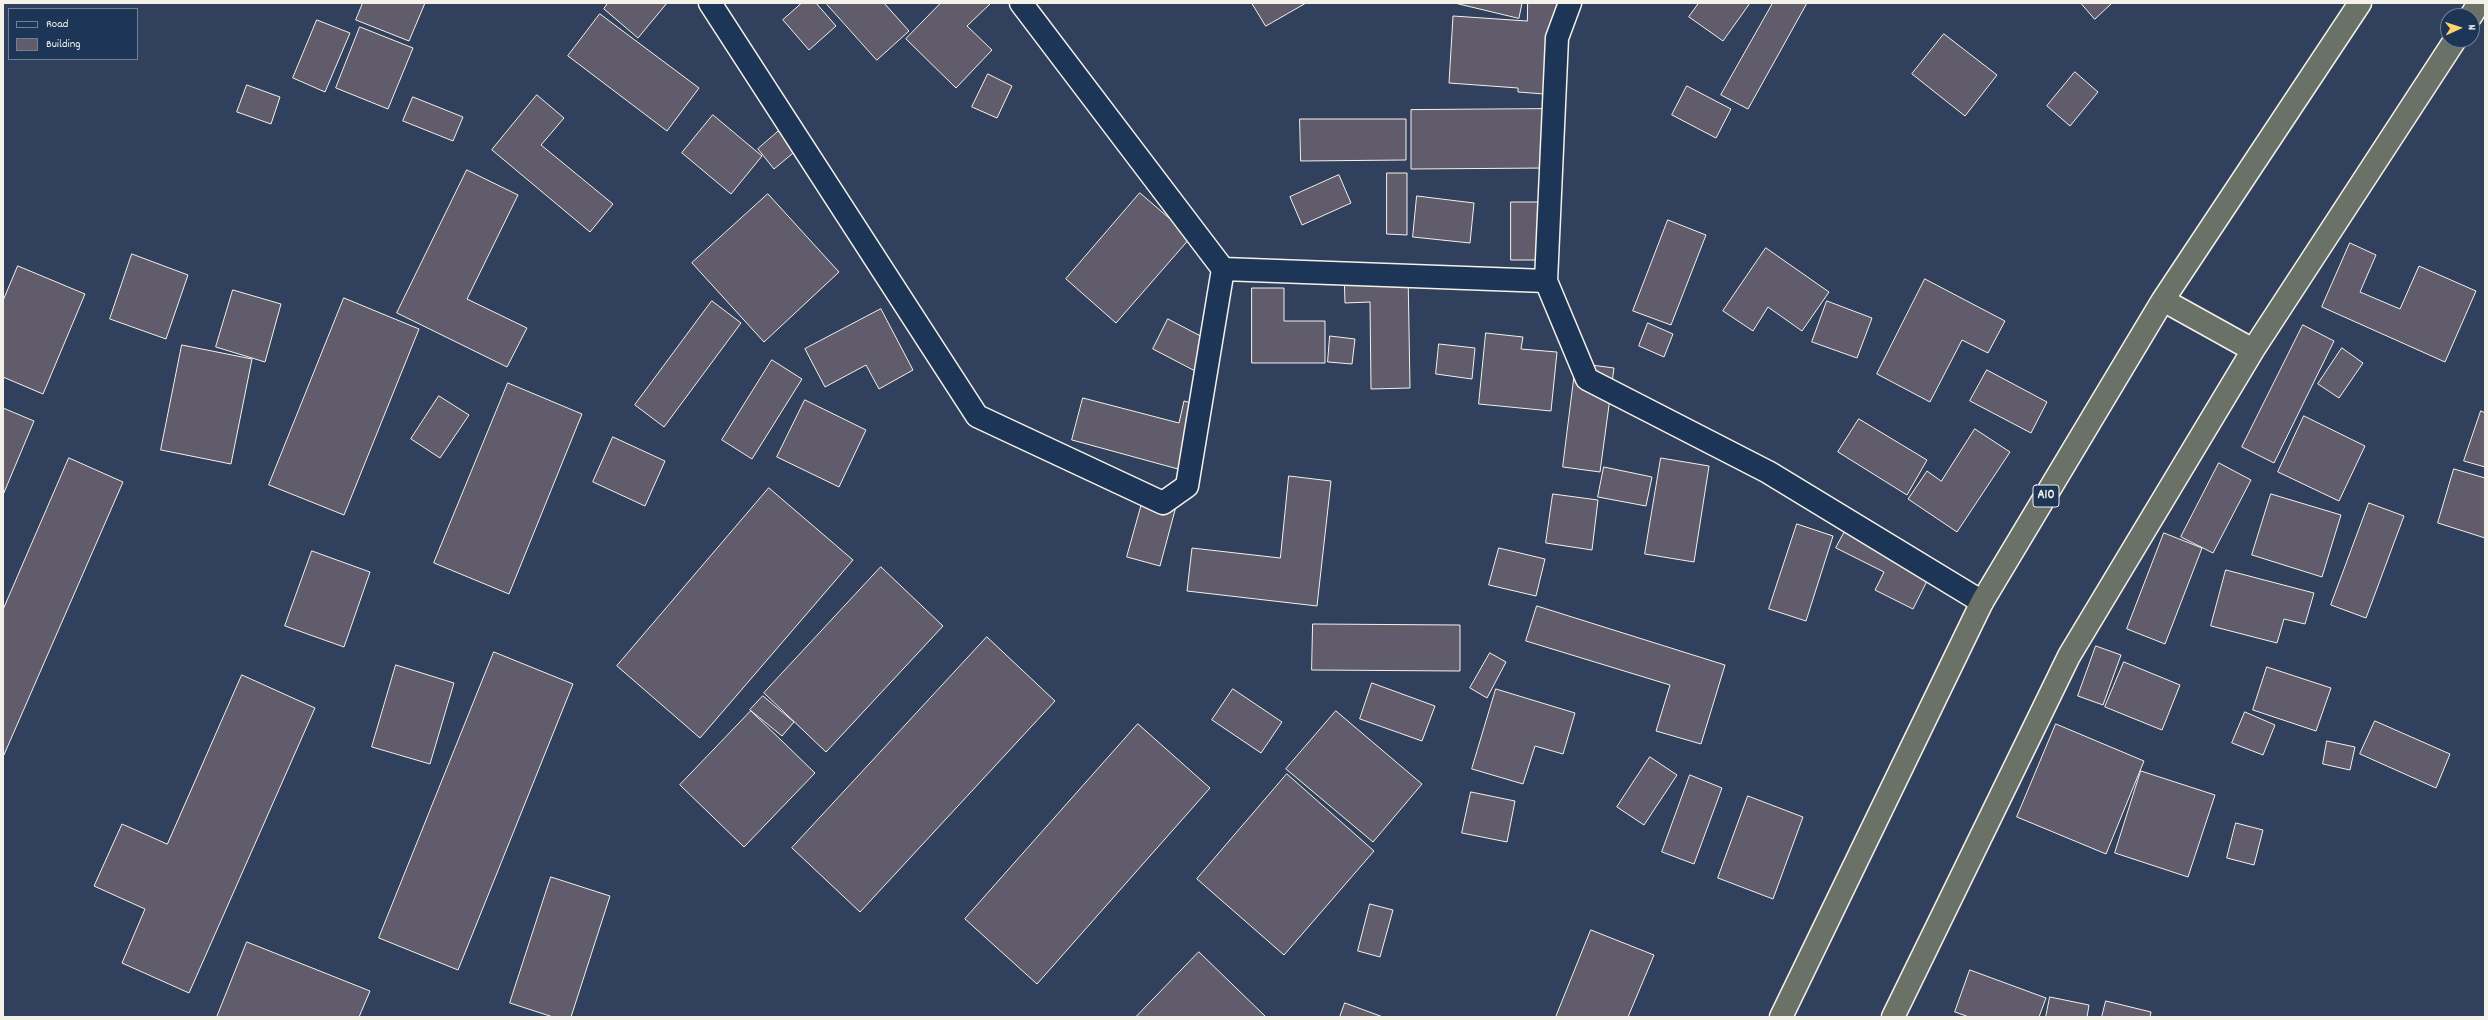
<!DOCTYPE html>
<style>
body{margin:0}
#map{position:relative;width:2488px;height:1020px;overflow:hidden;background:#31415d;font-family:Dekko,sans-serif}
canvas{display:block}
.frame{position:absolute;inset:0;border:4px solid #f4f1e8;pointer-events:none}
.legend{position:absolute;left:8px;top:8px;width:130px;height:52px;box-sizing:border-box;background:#1d3557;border:1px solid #738091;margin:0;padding:5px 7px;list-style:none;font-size:12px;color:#f4f1e8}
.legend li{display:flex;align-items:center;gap:8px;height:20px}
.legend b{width:20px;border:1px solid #738091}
.north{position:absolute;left:2440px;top:8px;width:40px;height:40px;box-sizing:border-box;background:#1d3557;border:1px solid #738091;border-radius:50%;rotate:87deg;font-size:11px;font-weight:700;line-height:16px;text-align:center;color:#f4f1e8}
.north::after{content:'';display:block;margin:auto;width:14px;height:18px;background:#ffd166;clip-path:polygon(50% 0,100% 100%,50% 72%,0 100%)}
</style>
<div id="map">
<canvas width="2488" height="1020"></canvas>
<div class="frame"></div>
<ul class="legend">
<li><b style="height:5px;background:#1d3557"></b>Road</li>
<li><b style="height:11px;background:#605c6c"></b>Building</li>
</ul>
<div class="north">N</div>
</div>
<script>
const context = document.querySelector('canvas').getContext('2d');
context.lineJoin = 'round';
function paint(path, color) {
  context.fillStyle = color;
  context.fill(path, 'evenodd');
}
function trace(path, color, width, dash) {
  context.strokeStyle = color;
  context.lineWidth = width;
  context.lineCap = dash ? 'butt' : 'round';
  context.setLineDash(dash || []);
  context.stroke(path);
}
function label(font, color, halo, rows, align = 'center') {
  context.font = font + ' Dekko,sans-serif';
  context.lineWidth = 3;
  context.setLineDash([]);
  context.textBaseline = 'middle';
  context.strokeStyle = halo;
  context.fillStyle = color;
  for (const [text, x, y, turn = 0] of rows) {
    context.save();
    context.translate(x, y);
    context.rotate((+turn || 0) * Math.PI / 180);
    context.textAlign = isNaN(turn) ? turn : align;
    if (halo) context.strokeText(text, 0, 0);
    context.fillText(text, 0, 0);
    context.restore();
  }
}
const building = new Path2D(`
 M363,3H425L409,41L356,20Z
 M608,3H667L638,38L604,9Z
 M802,3H816L836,26L809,50L783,20Z
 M826,3H884L909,31L877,60Z
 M941,3H991L967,26L992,50L956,88L906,39Z
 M1252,3H1306L1266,26Z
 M1455,3H1522L1519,18Z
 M1528,3H1564L1558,95L1518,92V88L1449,83L1453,16L1527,21Z
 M1699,3H1750L1723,41L1689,17Z
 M1773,3H1807L1748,109L1721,95Z
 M2081,3H2112L2095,19Z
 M600,14L699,88L667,131L568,56Z
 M317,20L350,33L325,92L293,78Z
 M360,27L413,48L388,109L336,88Z
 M1944,34L1997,75L1965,116L1912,74Z
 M2075,72L2098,92L2070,126L2047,106Z
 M988,74L1012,86L997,118L972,107Z
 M247,85L280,97L271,124L237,112Z
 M1687,86L1731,109L1716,138L1672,115Z
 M537,95L564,118L541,145L613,204L590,232L492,150Z
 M413,97L463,117L453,141L403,121Z
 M1547,109L1548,168L1411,169V110Z
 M713,115L762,156L731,194L682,153Z
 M1300,119H1406V160L1301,161Z
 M788,123L805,143L774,169L758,149Z
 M467,170L518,195L467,299L527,328L507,367L397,313Z
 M1387,173H1407V235L1387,234Z
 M1339,175L1351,203L1302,225L1290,197Z
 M1140,193L1191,237L1116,323L1066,279Z
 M768,194L839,272L764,342L692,263Z
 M1417,196L1474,203L1470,243L1413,237Z
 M1511,202H1547L1546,260H1511Z
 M1668,220L1706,235L1671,325L1633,311Z
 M2350,243L2376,255L2360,292L2400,309L2419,266L2476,291L2445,362L2322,307Z
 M1766,248L1829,292L1802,331L1768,307L1753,331L1723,311Z
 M132,254L188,275L166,339L110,319Z
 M18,266L85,294L43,394L3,377V301Z
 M1408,271L1410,388L1371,389L1370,302L1345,303L1344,272Z
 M1925,279L2005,321L1988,353L1962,340L1930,402L1877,374Z
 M1252,288H1284V321H1325V363H1252Z
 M233,290L281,304L265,362L216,347Z
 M344,298L419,329L344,515L269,485Z
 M712,301L741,323L664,427L635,405Z
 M1827,301L1872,318L1857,358L1812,342Z
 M881,309L913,370L879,389L866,365L825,387L805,349Z
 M1168,319L1214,343L1199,373L1153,349Z
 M1648,323L1673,334L1664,357L1639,346Z
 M2303,325L2334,341L2274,463L2242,447Z
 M1486,333L1523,337L1521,349L1557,352L1551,411L1479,404Z
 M1330,336L1355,339L1352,364L1328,362Z
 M1439,344L1475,348L1472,379L1436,374Z
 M182,345L252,359L231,464L161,450Z
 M2342,348L2363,363L2339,398L2318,384Z
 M772,360L802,379L752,459L722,440Z
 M1576,363L1614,368L1600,472L1563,467Z
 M1987,370L2047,402L2031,433L1970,401Z
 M508,383L582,414L509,594L434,563Z
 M439,396L469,415L440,458L411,439Z
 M1083,398L1179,423L1184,401L1206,407L1189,472L1072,440Z
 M805,400L866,430L839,487L777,457Z
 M3,408L34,421L3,495Z
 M2481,411L2485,413V467L2464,461Z
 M2304,416L2365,446L2339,501L2278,472Z
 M1859,419L1927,460L1907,495L1838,452Z
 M1975,429L2010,452L1957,532L1908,499L1927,471L1941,481Z
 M613,437L665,461L645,506L593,482Z
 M69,458L123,482L3,757V610Z
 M1661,458L1709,466L1694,562L1645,554Z
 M2219,463L2251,480L2213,553L2181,537Z
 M1604,467L1652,477L1646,506L1598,497Z
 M2454,469L2485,478V538L2438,523Z
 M1289,476L1331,481L1317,606L1187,591L1192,548L1280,558Z
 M769,488L853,560L700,738L617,666Z
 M1146,489L1178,499L1160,566L1127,557Z
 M1553,494L1598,500L1592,550L1546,543Z
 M2271,494L2341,515L2322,577L2252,555Z
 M2369,503L2404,516L2366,618L2331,605Z
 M1852,518L1937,561L1913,609L1875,590L1884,572L1836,548Z
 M1797,524L1833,536L1806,621L1769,609Z
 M2164,533L2202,548L2165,644L2127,629Z
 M1499,548L1545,559L1536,596L1489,585Z
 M312,551L370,572L344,647L285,626Z
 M881,567L943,626L826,752L764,693Z
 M2226,570L2314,593L2305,624L2284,619L2277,643L2211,626Z
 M1537,606L1725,665L1701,744L1656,731L1670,685L1526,641Z
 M1313,624L1460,625V671L1312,670Z
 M987,637L1055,701L860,912L792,848Z
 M2096,646L2121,655L2103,705L2078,696Z
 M494,652L573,684L458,970L379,938Z
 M1490,653L1506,662L1487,698L1470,688Z
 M2124,662L2180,685L2162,730L2105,707Z
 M396,665L454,683L430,764L372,747Z
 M2267,667L2331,688L2316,731L2253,710Z
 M242,675L315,708L189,993L122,963L145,909L94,886L122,824L167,844Z
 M1372,683L1435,706L1422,741L1360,719Z
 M1233,689L1282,722L1261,753L1212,720Z
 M1496,689L1575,713L1563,754L1535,746L1523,784L1472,769Z
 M763,696L794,722L782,736L750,710Z
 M751,711L815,773L744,847L680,785Z
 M1336,711L1422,784L1373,842L1286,769Z
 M2245,712L2275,725L2263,755L2232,743Z
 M2375,721L2450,754L2436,788L2360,754Z
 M1138,724L1210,788L1037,984L965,919Z
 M2056,724L2144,761L2106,854L2017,817Z
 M2327,741L2355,747L2350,770L2323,764Z
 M1650,757L1677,775L1644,825L1617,807Z
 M2141,771L2215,795L2188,877L2115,853Z
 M1287,774L1374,851L1284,955L1197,879Z
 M1690,775L1722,788L1694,864L1662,852Z
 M1471,792L1515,801L1507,842L1462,833Z
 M1748,796L1803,817L1773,899L1718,878Z
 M2236,823L2263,830L2254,865L2227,858Z
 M551,877L610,896L571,1017H553L510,1003Z
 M1370,904L1393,910L1380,957L1358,951Z
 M1591,930L1654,955L1628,1017H1556Z
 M247,942L370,991L359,1017H217Z
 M1199,952L1266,1017H1136Z
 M1970,970L2046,998L2039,1017H1969L1955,1012Z
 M2050,997L2089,1005L2087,1017H2046Z
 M2106,1001L2151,1012L2150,1017H2102Z
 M1345,1003L1383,1017H1340Z`);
const minor = new Path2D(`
 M710,3L977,416L1163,503L1187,486L1223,269L1546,281
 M1021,3L1223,269
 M1570,3L1557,38L1546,281L1587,379L1768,472L1982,602`);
const highway = new Path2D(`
 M2471,16L2479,3
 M2163,300L2253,350
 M1781,1017L1982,602L2163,300L2360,3
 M1893,1017L2069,656L2253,350L2455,40`);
const shields = [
 [2046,496,26]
];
const shieldNames = [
 ["A10",2046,496]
];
paint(building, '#605c6c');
trace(building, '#f4f1e8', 1);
trace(minor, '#f4f1e8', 25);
trace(highway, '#f4f1e8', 25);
trace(minor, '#1d3557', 22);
trace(highway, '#6a7166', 22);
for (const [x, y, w] of shields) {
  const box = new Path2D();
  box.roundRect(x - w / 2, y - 11, w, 22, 3);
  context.fillStyle = '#1d3557';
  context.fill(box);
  trace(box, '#f4f1e8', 1);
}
label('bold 13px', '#f4f1e8', null, shieldNames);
</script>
